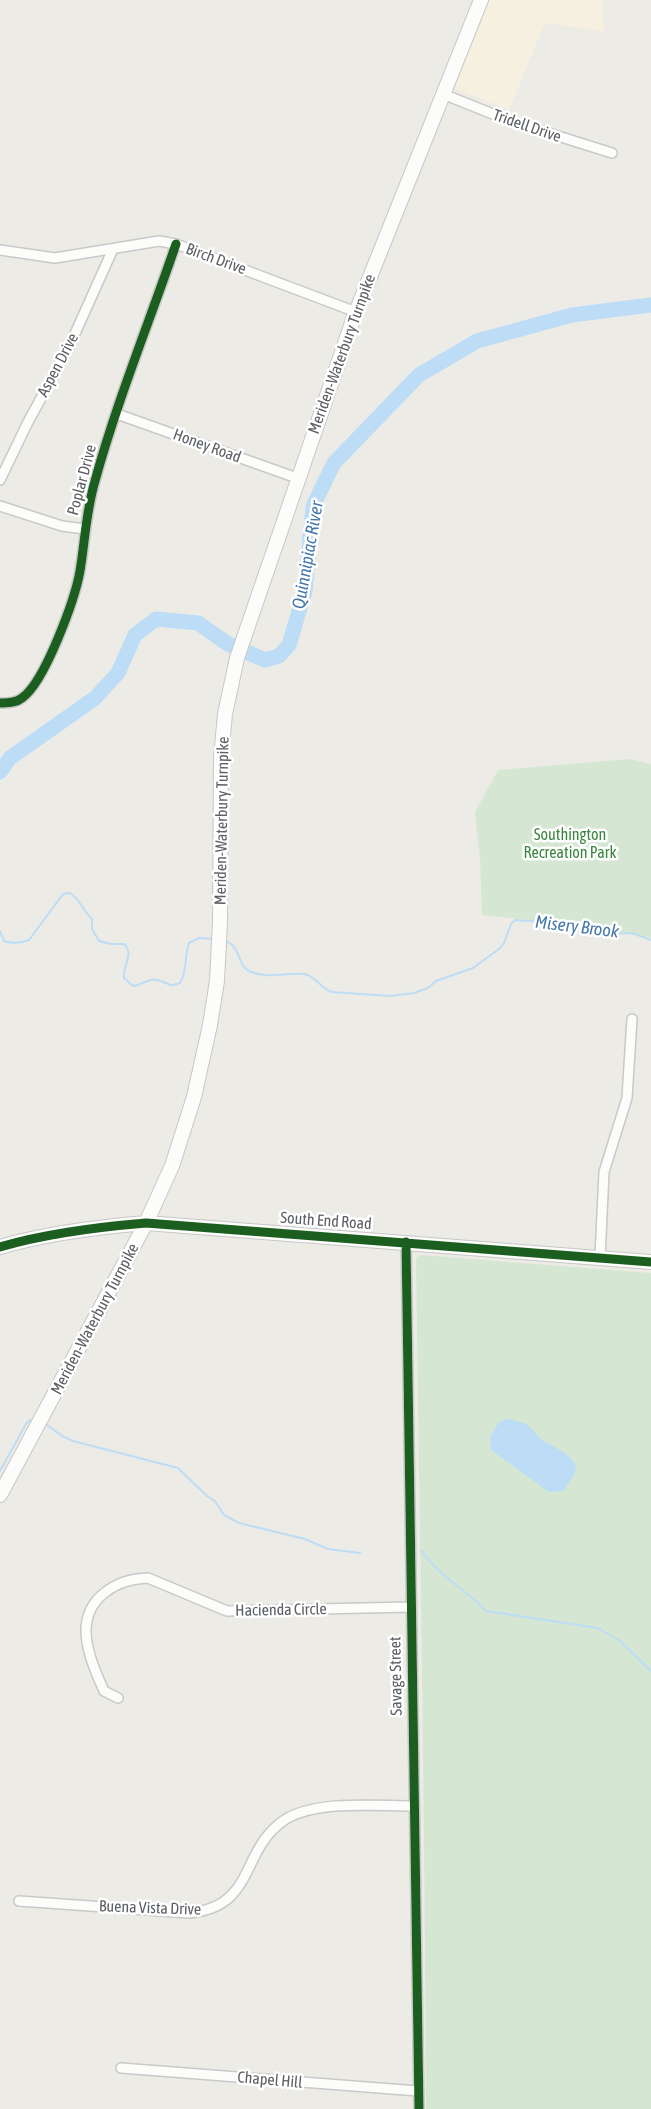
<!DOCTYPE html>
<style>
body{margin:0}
canvas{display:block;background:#ecebe6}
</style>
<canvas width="651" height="2109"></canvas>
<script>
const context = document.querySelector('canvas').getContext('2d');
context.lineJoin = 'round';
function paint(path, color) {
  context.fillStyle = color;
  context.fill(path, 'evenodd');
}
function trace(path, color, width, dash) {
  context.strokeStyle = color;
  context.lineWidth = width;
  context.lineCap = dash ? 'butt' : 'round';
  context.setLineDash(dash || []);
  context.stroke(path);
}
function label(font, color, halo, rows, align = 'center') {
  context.font = font + ' "Asap Condensed",sans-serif';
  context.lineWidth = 5;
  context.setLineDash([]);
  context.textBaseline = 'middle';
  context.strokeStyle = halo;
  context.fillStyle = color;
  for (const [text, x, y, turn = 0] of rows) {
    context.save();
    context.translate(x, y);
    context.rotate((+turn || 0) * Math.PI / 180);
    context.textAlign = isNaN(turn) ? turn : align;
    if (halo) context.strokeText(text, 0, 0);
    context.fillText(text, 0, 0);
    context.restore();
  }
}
const commercial = new Path2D(`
 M486,0H602L604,31L545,23L509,110L458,90L454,81Z`);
const green = new Path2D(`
 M629,759L651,764V938L588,926L482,915L480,857L475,812L498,770Z
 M420,1255L651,1273V2109H426C425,1825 420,1542 416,1258Z`);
const water = new Path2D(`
 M509,1419L527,1424L542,1440L565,1453L573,1461L576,1466L575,1473L563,1491L549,1492L491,1450L490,1436L500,1421Z`);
const stream = new Path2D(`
 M0,931L4,941C12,944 21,943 29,940L63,894L70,893C80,899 83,911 92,919V929L99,941L111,944H124C135,955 122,965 124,978L133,986C142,985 148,978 157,980C167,982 170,988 180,983C188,970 184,956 189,943L199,938L213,939
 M225,941C241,945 237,967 251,972C268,979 287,972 304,974C316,976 321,989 332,992L390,996L414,993L428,988L436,981L473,968L499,949L504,943L511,924L515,920L557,923L608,934L632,933L651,940
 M47,1425L62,1436L73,1441L178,1468L207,1496L215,1501L224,1515L239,1523L305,1539L328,1549L360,1553
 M0,1471L26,1424L30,1420
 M421,1551L423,1552C438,1576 467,1590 486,1611L598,1628L620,1641L651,1671`);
const river = new Path2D(`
 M0,772L10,758L95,698L118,673L135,635L156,619L198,623L228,644L265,660L279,656L289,645L305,591L313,506L334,463L419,375L477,341L572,315L651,305`);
const street = new Path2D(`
 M443,94L510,121L612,153
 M0,250L55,258L159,241L176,244L356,312
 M117,414L297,478
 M0,480L28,422L69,347L113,249
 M0,506L62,526L85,529
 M0,703C7,703 16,703 22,698C45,682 75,599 80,571C85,541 86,511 95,481C117,401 149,323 176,244
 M406,1242L419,2109
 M600,1257L604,1172L627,1098L632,1019
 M118,1698L104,1691C96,1673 87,1653 86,1633C85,1597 117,1579 148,1578L227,1611L410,1607
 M19,1901L189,1913C257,1907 239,1849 286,1819C318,1800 377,1806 413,1806
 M121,2068L418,2091`);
const secondary = new Path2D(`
 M0,1247C47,1233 98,1227 146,1223L651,1262
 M0,1495L146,1223L172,1166L194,1097L210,1025L217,981L220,922L221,757L225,714L237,658L354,317L481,0`);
const cycleway = new Path2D(`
 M0,703C7,703 16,703 22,698C45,682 75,599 80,571C85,541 86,511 95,481C117,401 149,323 176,244
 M406,1242L419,2109
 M0,1247C47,1233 98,1227 146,1223L651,1262`);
const streetNames = [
 ["Tridell Drive",527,126,19],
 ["Birch Drive",216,259,20],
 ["Meriden-Waterbury Turnpike",342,354,-70],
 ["Aspen Drive",58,365,-62],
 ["Honey Road",207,446,20],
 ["Poplar Drive",82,480,-75],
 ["Meriden-Waterbury Turnpike",222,821,-89],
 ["South End Road",326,1221,4],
 ["Meriden-Waterbury Turnpike",95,1319,-62],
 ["Hacienda Circle",281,1610,-1],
 ["Savage Street",396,1676,-91],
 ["Buena Vista Drive",150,1908,2],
 ["Chapel Hill",270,2080,5]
];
const parkNames = [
 ["Southington",570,835],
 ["Recreation Park",570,853]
];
const waterNames = [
 ["Quinnipiac River",308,555,-80],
 ["Misery Brook",577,927,7]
];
paint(commercial, '#f5f0e0');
paint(green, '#d5e7d2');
paint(water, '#bcddf5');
trace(stream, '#bcddf5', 2);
trace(river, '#bcddf5', 15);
trace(street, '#c8c9c8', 12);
trace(secondary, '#c7c7c7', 16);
trace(street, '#fcfcfb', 9);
trace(secondary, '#fcfcfb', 14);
trace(cycleway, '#1b5e20', 9);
label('16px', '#5c6064', '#fff', streetNames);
label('16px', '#3a853d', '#fff', parkNames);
label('italic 18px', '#4578ac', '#fff', waterNames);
</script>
